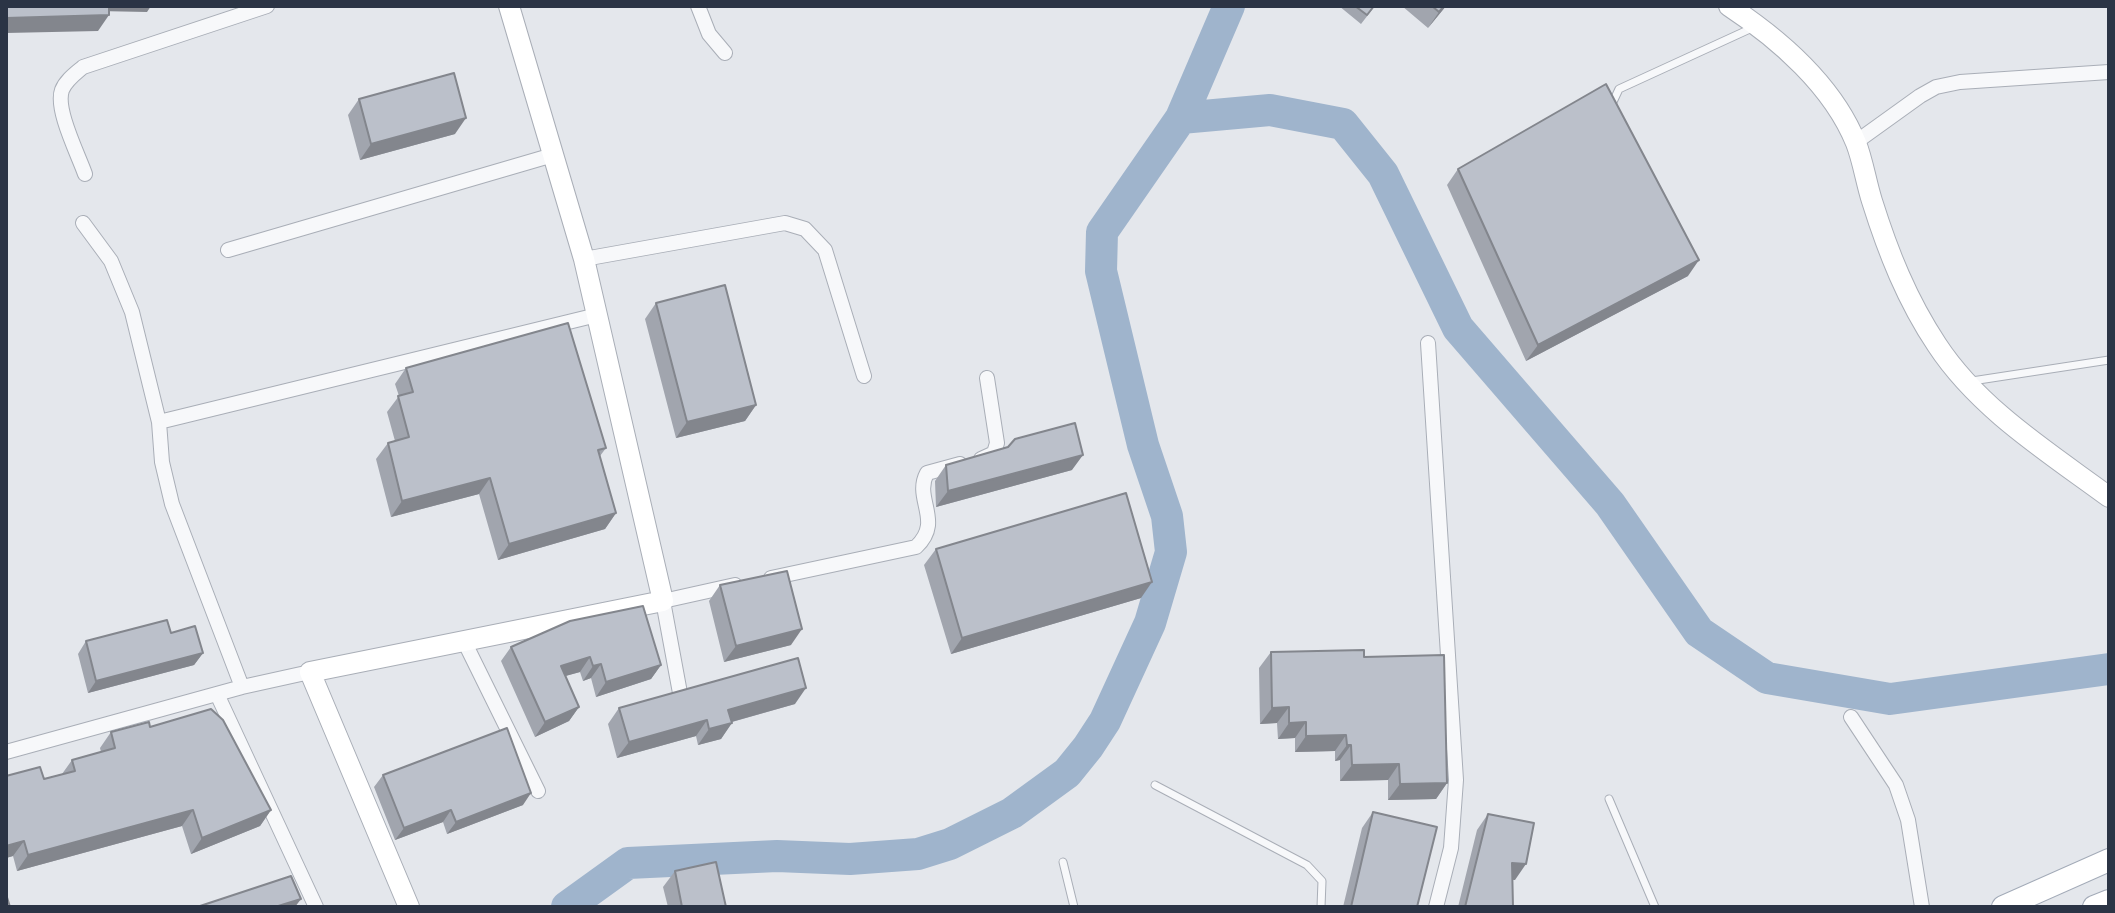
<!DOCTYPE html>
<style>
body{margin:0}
#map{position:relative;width:2115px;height:913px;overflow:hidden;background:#e4e7ec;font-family:"DM Sans",sans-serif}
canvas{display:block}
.frame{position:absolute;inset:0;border:8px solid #2b3445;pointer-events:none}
</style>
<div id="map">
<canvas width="2115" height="913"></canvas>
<div class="frame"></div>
</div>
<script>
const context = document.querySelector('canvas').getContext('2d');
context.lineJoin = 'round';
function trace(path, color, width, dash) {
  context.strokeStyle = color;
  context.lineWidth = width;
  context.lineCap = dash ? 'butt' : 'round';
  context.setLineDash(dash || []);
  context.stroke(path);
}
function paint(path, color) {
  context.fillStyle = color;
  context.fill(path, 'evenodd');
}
const river = new Path2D(`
 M1181,118L1270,110L1343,124L1383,174L1458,328L1610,504L1699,632L1767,678L1890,699L2109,669
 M567,907L628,863L777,856L850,859L918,854L950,844L1012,813L1067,773L1088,747L1105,721L1150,623L1171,552L1167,516L1143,445L1101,271L1102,232L1181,118L1229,6`);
const lane = new Path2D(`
 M1612,104L1619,89L1752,28
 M1972,381L2109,360
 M1155,785L1307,865L1322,881L1321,907
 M1609,799L1655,907
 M1063,862L1074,907`);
const street = new Path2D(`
 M698,6L709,34L725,53
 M1856,142L1920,96L1936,87L1960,82L2109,72
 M85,174C78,154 55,109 62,90C66,80 76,73 83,67L267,6
 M83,223L111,261L132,312L159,422L162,462L172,504L242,687
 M228,250L553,155
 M584,259L785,223L805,229L825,250L864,376
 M1428,343L1456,780L1451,848L1436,907
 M159,422L597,315
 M981,459L994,453L997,443L987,378
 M771,578L916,547C944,521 913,499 927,473L960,464
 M464,641L538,791
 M680,693L663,601L735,585
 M217,694L316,907
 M1851,717L1896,785L1908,820L1922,907
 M6,752L242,687L310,672`);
const secondary = new Path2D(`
 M1729,6C1779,39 1833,86 1856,143C1863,161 1866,182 1872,201C1888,252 1907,300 1937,345C1979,409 2048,452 2109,497
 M409,907L310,672L663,601L584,259L509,6`);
const primary = new Path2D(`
 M2003,907L2109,860
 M2094,907L2109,901`);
const wall = new Path2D(`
 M1339,6H1375L1361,24Z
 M1402,6H1446L1428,28Z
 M359,99L455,134L360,160L348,115Z
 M1458,169L1688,276L1526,361L1447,185Z
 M656,303L756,405L745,421L676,438L645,319Z
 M406,368L606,448L600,456L616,513L605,529L498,560L479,494L391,517L376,459L388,443L395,441L387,412L399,396L395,384Z
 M946,465L1072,470L936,507L935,481Z
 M936,549L1141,598L951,654L924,565Z
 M720,585L791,645L724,662L709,601Z
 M171,633L203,653L194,665L88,693L78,654L86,641Z
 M511,647L661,665L651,679L596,697L591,678L583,681L580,672L565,676L579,707L569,721L535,737L501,661Z
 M1271,652L1364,657L1447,783L1436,799L1388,800V780L1340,781V760L1335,761V751L1295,752V738L1278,739L1277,723L1260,724L1259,668Z
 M795,704L732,722L721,739L698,745L696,736L617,758L608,724L619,708Z
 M150,727L271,810L260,826L191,854L182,826L17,871L13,856L6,858V776L44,779L62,774L72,760L101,752L100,748L111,732Z
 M383,775L523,805L447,834L443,822L395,840L374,787Z
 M1373,812L1417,907H1343L1362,828Z
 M1488,814L1515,880L1512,879L1513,907H1458L1477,830Z
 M675,871L726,907H668L663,887Z`);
const shadedWall = new Path2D(`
 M102,6H151L147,12L98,11Z
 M1444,6H1446L1428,28L1439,12Z
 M109,15L98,31L6,33V18Z
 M466,118L455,134L360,160L371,144Z
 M1699,260L1688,276L1526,361L1538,345Z
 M756,405L745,421L676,438L687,422Z
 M1083,455L1072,470L936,507L948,491Z
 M490,478L479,494L391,517L402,501Z
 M616,513L605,529L498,560L509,544Z
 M1152,582L1141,598L951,654L962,638Z
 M802,629L791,645L724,662L736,646Z
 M203,653L194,665L88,693L96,681Z
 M590,657L580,672L551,680L561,666Z
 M601,664L591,678L583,681L593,666Z
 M661,665L651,679L596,697L606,682Z
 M806,688L795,704L717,726L728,710Z
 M579,707L569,721L535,737L545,722Z
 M1289,707L1277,723L1260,724L1272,708Z
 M707,720L696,736L617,758L629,742Z
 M1306,722L1295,738L1278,739L1289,723Z
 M732,723L721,739L698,745L709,729Z
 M1346,735L1335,751L1295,752L1306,736Z
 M1347,745H1351L1340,760L1335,761Z
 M1399,764L1388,780L1340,781L1352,765Z
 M1447,783L1436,799L1388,800L1400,784Z
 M531,793L523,805L447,834L456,822Z
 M193,810L182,826L17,871L28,855Z
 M271,810L260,826L191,854L202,838Z
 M451,810L443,822L395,840L404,828Z
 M24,841L13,856L6,858V846Z
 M1512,863L1526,864L1515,880L1501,879Z
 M301,899L295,907H275Z`);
const building = new Path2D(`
 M6,6H109V15L6,18Z
 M1355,6H1374L1367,15Z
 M1432,6H1444L1439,12Z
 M454,73L466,118L371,144L359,99Z
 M1606,84L1699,260L1538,345L1458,169Z
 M725,285L756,405L687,422L656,303Z
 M568,323L606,448L598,450L616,513L509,544L490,478L402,501L388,443L409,437L398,396L413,392L406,368Z
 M1075,423L1083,455L948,491L946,465L1008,447L1015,439Z
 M1126,493L1152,582L962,638L936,549Z
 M787,571L802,629L736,646L720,585Z
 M643,606L661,665L606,682L601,664L593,666L590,657L561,666L579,707L545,722L511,647L570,621Z
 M167,620L171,633L195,626L203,653L96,681L86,641Z
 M1364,650V657L1444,655L1447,783L1400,784L1399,764L1352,765L1351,745H1347L1346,735L1306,736V722L1289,723V707L1272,708L1271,652Z
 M798,658L806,688L728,710L732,723L709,729L707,720L629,742L619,708Z
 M211,709L223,720L271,810L202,838L193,810L28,855L24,841L6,846V776L40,767L44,779L75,771L72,760L115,748L111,732L149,722L150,727Z
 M507,728L531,793L456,822L451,810L404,828L383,775Z
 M1373,812L1437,827L1417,907H1351Z
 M1488,814L1534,823L1526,864L1512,863L1513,907H1465Z
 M716,862L726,907H682L675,871Z
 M291,876L301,899L275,907H197Z
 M6,894L10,907H6Z`);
trace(river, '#9fb4cc', 32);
trace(lane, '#a9aeb7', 9);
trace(street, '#a9aeb7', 16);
trace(secondary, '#a9aeb7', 22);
trace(primary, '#a3abb8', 24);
trace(lane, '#f7f8fa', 7);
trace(street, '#f7f8fa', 14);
trace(secondary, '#fff', 20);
trace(primary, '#fff', 22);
paint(wall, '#a1a5ae');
paint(shadedWall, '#83868d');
paint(building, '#bbc0ca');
trace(building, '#83868d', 2);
</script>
